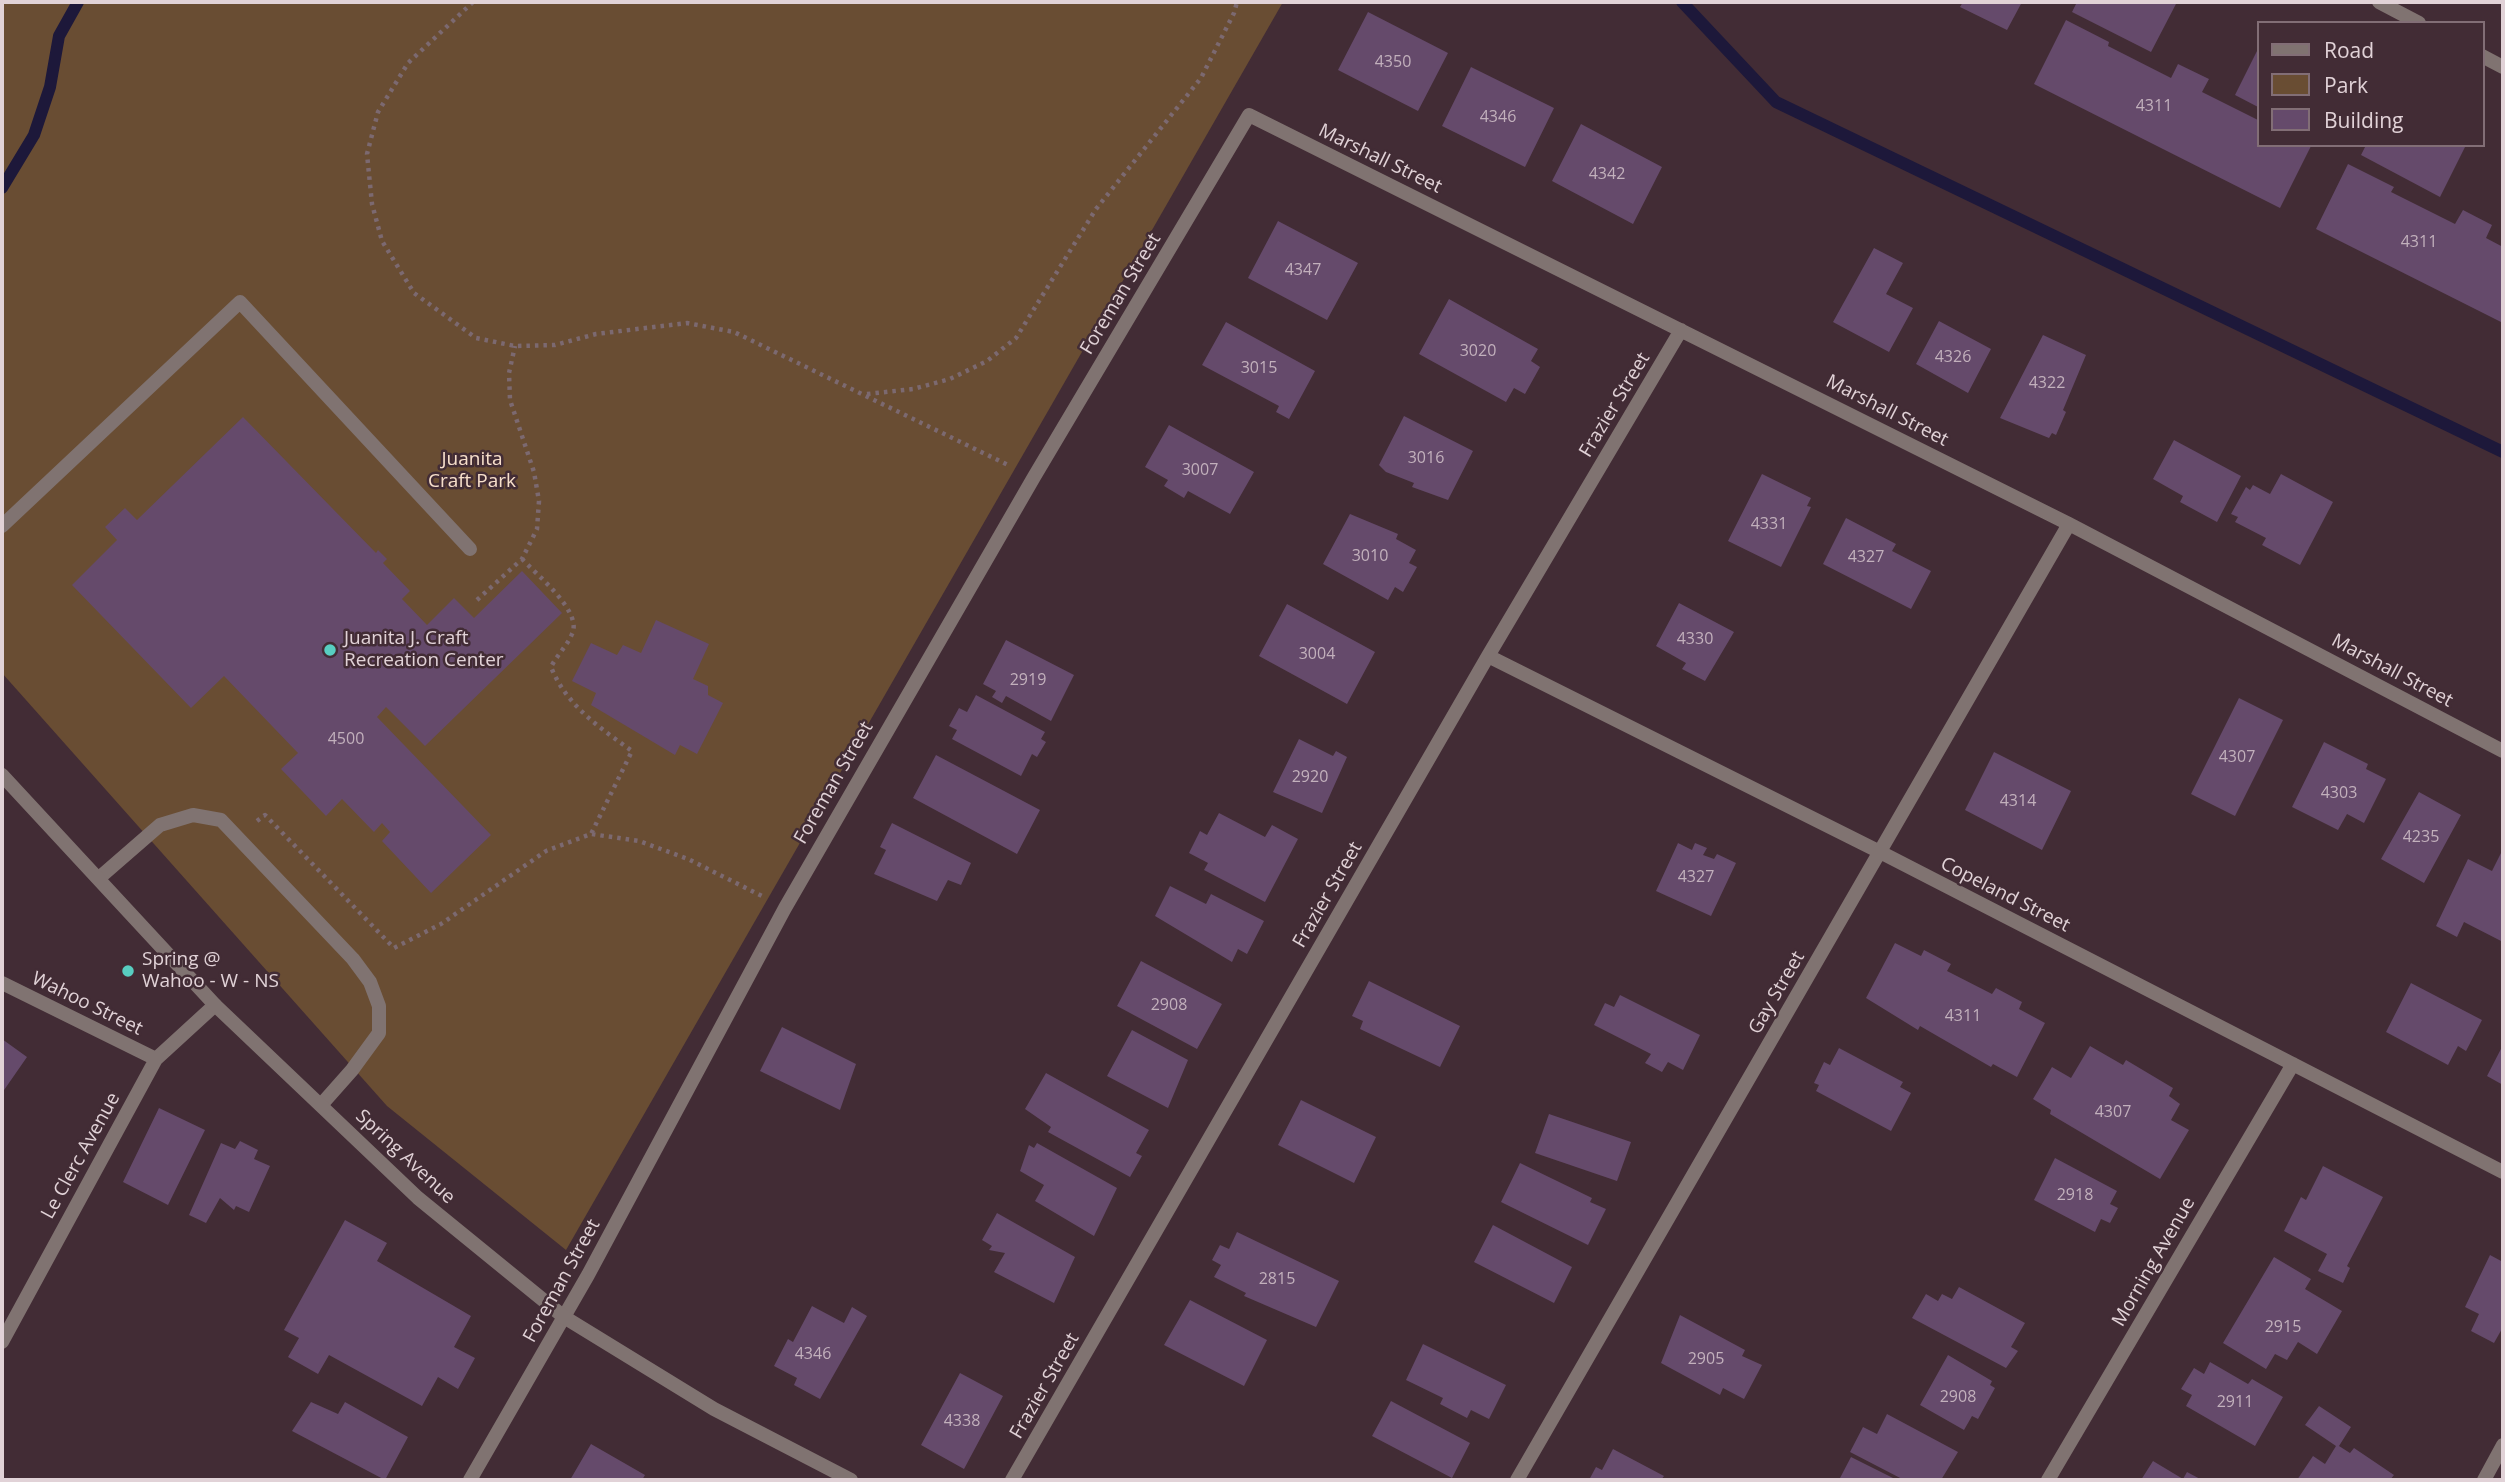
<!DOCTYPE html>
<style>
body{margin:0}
#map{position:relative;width:2505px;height:1482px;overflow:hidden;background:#422c35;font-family:"Open Sans",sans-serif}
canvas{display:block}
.frame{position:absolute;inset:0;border:4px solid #e1d2d7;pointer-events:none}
.legend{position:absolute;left:2257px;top:21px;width:228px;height:126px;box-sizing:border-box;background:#422c35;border:2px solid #826e76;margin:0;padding:9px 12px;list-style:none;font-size:21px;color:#e1d2d7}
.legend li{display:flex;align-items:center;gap:14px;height:35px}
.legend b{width:35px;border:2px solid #826e76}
</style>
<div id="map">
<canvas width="2505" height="1482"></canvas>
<div class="frame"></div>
<ul class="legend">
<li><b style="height:9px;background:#807371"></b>Road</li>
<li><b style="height:19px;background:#694d33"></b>Park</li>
<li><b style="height:19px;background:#654a6b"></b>Building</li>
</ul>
</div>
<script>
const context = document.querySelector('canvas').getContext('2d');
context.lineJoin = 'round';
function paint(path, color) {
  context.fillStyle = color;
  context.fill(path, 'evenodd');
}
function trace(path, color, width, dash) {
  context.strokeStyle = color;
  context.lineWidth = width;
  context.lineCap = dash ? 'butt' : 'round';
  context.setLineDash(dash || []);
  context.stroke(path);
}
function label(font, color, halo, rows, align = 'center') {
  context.font = font + ' "Open Sans",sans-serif';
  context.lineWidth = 5;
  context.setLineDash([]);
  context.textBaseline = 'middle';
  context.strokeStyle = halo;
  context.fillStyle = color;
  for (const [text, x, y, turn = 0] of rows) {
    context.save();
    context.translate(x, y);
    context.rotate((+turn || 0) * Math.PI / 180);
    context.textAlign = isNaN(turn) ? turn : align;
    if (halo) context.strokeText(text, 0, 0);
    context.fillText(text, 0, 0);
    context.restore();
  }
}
const green = new Path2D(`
 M2,2H1283L566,1250L387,1106L2,673Z`);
const stream = new Path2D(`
 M1682,2L1776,102L2503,452
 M2,188L34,135L50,87L59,36L78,2`);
const building = new Path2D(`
 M1963,2H2022L2007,30L1960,7Z
 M2077,2H2177L2151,52L2072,12Z
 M1368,12L1448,53L1418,111L1338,70Z
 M2066,20L2109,42L2108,46L2171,78L2178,64L2209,79L2202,92L2258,120V145L2311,146L2280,208L2034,84Z
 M2258,49V107L2235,95Z
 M1471,67L1554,108L1525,167L1442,126Z
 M1581,124L1662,167L1633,224L1552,181Z
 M2366,145H2466L2440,197L2361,155Z
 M2348,164L2394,187L2391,192L2455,224L2463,210L2492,225L2486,238L2503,247V323L2316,229Z
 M1278,221L1358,263L1327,320L1248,278Z
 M1874,248L1903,263L1886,294L1913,308L1889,352L1833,322Z
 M1449,299L1538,349L1531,361L1540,367L1525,394L1514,388L1506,402L1419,354Z
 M1939,321L1991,349L1968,393L1916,364Z
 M1226,322L1315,371L1289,419L1276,412L1279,406L1202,365Z
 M2043,335L2086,355L2063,410L2066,412L2056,435L2052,433L2049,438L2000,418Z
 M1404,416L1473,451L1448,500L1412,487L1414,483L1386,472L1379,465Z
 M243,417L376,553L378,550L387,559L383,563L410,591L402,599L427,625L454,598L474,618L522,571L562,613L425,746L386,707L377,717L491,835L431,893L382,841L390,832L382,823L374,832L342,799L326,816L281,769L298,753L224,676L191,708L72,585L117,540L105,527L125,508L137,520Z
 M1169,425L1254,472L1230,514L1188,491L1184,498L1164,486L1168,480L1145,467Z
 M2174,440L2241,476L2217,522L2180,502L2183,496L2153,479Z
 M1762,474L1811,498L1807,506L1811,507L1781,567L1728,541Z
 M2281,474L2333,502L2300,565L2262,545L2266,538L2235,522L2238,517L2231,514L2246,487L2250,490L2253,485L2270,494Z
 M1350,514L1398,534L1396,539L1416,550L1409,563L1417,567L1403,592L1395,587L1388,600L1323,564Z
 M1846,518L1896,544L1892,551L1931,571L1911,609L1823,564Z
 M1679,603L1734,632L1705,681L1682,669L1686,663L1656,646Z
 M1287,604L1375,652L1347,704L1259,656Z
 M656,620L709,644L693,679L708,686V695L723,703L697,754L680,745L675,755L591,705L596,693L572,681L591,643L617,655L623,645L641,653Z
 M1006,640L1074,675L1051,721L1006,696L1002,703L992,697L996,691L983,684Z
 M976,695L1045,732L1041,739L1046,742L1037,757L1032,754L1021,776L952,739L957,730L949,726L959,708L967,712Z
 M2239,698L2283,720L2235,816L2191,794Z
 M1299,739L1333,756L1336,751L1347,757L1322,813L1273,792Z
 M2324,742L2368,764L2366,769L2386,779L2364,823L2347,814L2338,830L2292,807Z
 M1994,752L2071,791L2042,850L1965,810Z
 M936,755L1040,810L1017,854L913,798Z
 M2419,792L2461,815L2424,883L2381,859Z
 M1219,813L1265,837L1272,825L1298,839L1265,902L1204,870L1208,863L1189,853L1200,831L1207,835Z
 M892,823L971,863L961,885L948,880L937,901L874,874L886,850L880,847Z
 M1678,843L1692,850L1695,843L1707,848L1703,855L1714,859L1717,854L1736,863L1711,916L1656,891Z
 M2503,849V942L2464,922L2457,937L2436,926L2468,859L2492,871Z
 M1170,886L1206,904L1211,894L1264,921L1247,954L1238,949L1232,962L1155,916Z
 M1895,943L1921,956L1924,950L1951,964L1947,971L1992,994L1996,988L2022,1002L2019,1009L2045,1023L2017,1077L1993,1064L1991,1067L1920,1026L1918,1030L1866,998Z
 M1141,961L1222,1004L1197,1049L1117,1006Z
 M1369,981L1460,1026L1440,1067L1360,1029L1363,1021L1352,1016Z
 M2411,983L2482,1020L2466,1051L2458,1046L2448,1065L2386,1032Z
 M1620,995L1700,1035L1683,1070L1668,1062L1662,1072L1645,1063L1651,1054L1594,1025L1605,1003L1614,1007Z
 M782,1027L856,1064L840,1110L760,1071Z
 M1132,1030L1188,1060L1168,1108L1107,1076Z
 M2,1039L27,1057L2,1093Z
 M2503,1045V1085L2487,1076Z
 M2090,1046L2123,1065L2126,1060L2173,1088L2169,1096L2180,1104L2171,1120L2189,1130L2160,1179L2050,1114L2051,1110L2033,1099L2052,1067L2071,1078Z
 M1839,1048L1903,1082L1900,1087L1911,1093L1891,1131L1816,1091L1819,1085L1814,1083L1824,1062L1830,1065Z
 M1046,1073L1149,1130L1136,1153L1142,1156L1130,1177L1048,1132L1051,1127L1025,1109Z
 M1301,1100L1376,1137L1354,1183L1278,1145Z
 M159,1108L205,1130L168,1205L123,1182Z
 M1549,1114L1631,1142L1617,1181L1535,1153Z
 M240,1141L258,1150L254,1159L270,1166L249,1212L236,1206L234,1210L220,1198L206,1223L189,1215L221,1143L235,1149Z
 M1037,1143L1117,1188L1094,1236L1035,1201L1044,1185L1020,1171L1029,1145L1034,1148Z
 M2055,1158L2117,1191L2110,1204L2118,1208L2110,1223L2101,1219L2095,1232L2034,1200Z
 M1520,1163L1592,1198L1590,1202L1606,1209L1588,1245L1501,1202Z
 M2323,1166L2383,1197L2347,1266L2350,1268L2343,1283L2318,1271L2327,1254L2284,1231L2301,1197L2306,1200Z
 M997,1213L1075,1257L1054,1303L994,1272L1005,1253L989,1250L992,1246L982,1240Z
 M345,1220L387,1243L377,1261L471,1316L454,1347L475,1358L458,1389L438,1377L422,1406L329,1355L318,1374L288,1357L299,1338L284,1330Z
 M1493,1225L1572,1267L1554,1303L1474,1262Z
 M1237,1232L1339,1281L1316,1327L1244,1296L1246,1293L1214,1277L1221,1265L1212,1260L1220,1245L1229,1249Z
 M2490,1255L2503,1262V1327L2494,1343L2471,1331L2479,1314L2465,1307Z
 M2274,1257L2311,1279L2305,1289L2342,1311L2317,1354L2298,1342L2287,1360L2275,1354L2266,1369L2223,1343Z
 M1959,1287L2025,1323L2011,1347L2018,1351L2006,1368L1912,1318L1926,1294L1938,1301L1942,1294L1952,1299Z
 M1190,1300L1267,1340L1244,1386L1164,1345Z
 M812,1306L844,1323L852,1307L867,1316L820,1399L794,1385L797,1378L774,1366L788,1339L793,1342Z
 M1680,1315L1745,1350L1742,1356L1762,1365L1744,1399L1723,1388L1720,1395L1661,1363Z
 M1423,1344L1506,1385L1489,1419L1471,1410L1467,1418L1440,1404L1443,1398L1406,1380Z
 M1948,1355L1992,1381L1990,1385L1995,1388L1978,1419L1972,1416L1964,1430L1920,1405Z
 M2210,1362L2248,1384L2252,1379L2283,1397L2255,1446L2186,1406L2192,1395L2181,1389L2194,1368L2204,1374Z
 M960,1373L1003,1396L964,1469L921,1445Z
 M1391,1401L1470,1443L1452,1478L1372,1436Z
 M311,1402L338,1414L345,1402L408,1437L385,1480L292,1431Z
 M2319,1406L2351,1427L2339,1446L2350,1453L2354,1448L2394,1475L2390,1480H2297L2313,1456L2325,1464L2336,1446L2305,1425Z
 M1887,1414L1958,1452L1941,1480H1904L1850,1452L1863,1427L1877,1434Z
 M591,1444L645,1475L642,1480H570Z
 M1613,1449L1664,1476L1661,1480H1589L1596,1467L1602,1470Z
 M1851,1457L1897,1480H1845L1840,1478Z
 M2153,1461L2183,1479L2187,1472L2202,1480H2141Z`);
const path = new Path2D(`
 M473,2L408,63L378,112L367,154L372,204L382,241L414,293L476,338L515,346L555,345L596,334L687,323L734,332L1008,465
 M867,394L913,389L950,379L987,361L1016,338L1096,209L1201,78L1234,13L1237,2
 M522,559C537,575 583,612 572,634C567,646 557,655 551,667C566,705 600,728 632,751L591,834
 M477,600L522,559L537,529L539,501L534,472L510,400L509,373L515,346
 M257,821L265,815L394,948L441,924L546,851L591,834L639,841L688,859L762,896`);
const service = new Path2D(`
 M2379,2L2419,23
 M2482,56L2503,67
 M2,526L240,302L470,549
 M99,878L160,825L193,815L221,820L353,959L370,982L379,1006V1033L352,1070L321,1105`);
const minor = new Path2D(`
 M1488,656L1880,852L2503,1172
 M2,983L156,1059
 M2,1342L156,1059L215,1005
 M470,1480L588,1275L785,908L1034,477L1249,115L2069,524L2503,751
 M1012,1480L1488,656L1681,330
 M1517,1480L2069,524
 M2048,1480L2293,1064
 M2484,1480L2503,1445`);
const tertiary = new Path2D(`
 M2,775L215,1005L418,1198L564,1317L714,1409L851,1480`);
const markers = [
 [330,650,7,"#58cec1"],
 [128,971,7,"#58cec1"]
];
const numberNames = [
 ["4350",1393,62],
 ["4311",2154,106],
 ["4346",1498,117],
 ["4342",1607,174],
 ["4311",2419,242],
 ["4347",1303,270],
 ["3020",1478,351],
 ["4326",1953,357],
 ["3015",1259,368],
 ["4322",2047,383],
 ["3016",1426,458],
 ["3007",1200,470],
 ["4331",1769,524],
 ["3010",1370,556],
 ["4327",1866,557],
 ["4330",1695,639],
 ["3004",1317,654],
 ["2919",1028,680],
 ["4500",346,739],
 ["4307",2237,757],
 ["2920",1310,777],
 ["4303",2339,793],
 ["4314",2018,801],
 ["4235",2421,837],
 ["4327",1696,877],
 ["2908",1169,1005],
 ["4311",1963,1016],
 ["4307",2113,1112],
 ["2918",2075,1195],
 ["2815",1277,1279],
 ["2915",2283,1327],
 ["4346",813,1354],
 ["2905",1706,1359],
 ["2908",1958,1397],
 ["2911",2235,1402],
 ["4338",962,1421]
];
const streetNames = [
 ["Marshall Street",1380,159,26],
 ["Foreman Street",1121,294,-59],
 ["Frazier Street",1615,405,-59],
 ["Marshall Street",1887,411,27],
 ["Marshall Street",2392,671,28],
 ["Foreman Street",834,783,-60],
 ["Frazier Street",1328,895,-60],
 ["Copeland Street",2005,895,27],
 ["Gay Street",1777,993,-60],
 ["Wahoo Street",87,1004,26],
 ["Le Clerc Avenue",81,1156,-61],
 ["Spring Avenue",405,1157,43],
 ["Morning Avenue",2154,1262,-60],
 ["Foreman Street",562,1281,-61],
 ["Frazier Street",1045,1386,-60]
];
const parkNames = [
 ["Juanita",472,460],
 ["Craft Park",472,482]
];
const poiNames = [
 ["Juanita J. Craft",344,639],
 ["Recreation Center",344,661],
 ["Spring @",142,960],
 ["Wahoo - W - NS",142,982]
];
paint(green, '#694d33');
trace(stream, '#1d183a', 12);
paint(building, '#654a6b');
trace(path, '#7c6970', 4.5, [3.5, 5]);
trace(service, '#807371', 14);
trace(minor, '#807371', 14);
trace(tertiary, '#807371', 14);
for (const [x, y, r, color] of markers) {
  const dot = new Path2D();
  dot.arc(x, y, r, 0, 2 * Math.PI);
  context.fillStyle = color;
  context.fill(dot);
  trace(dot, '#422c35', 2.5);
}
label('16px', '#c2b0bc', null, numberNames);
label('19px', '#e1d2d7', '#422c35', streetNames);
label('19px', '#f7dfcb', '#422c35', parkNames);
label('19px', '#e1d2d7', '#422c35', poiNames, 'left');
</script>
